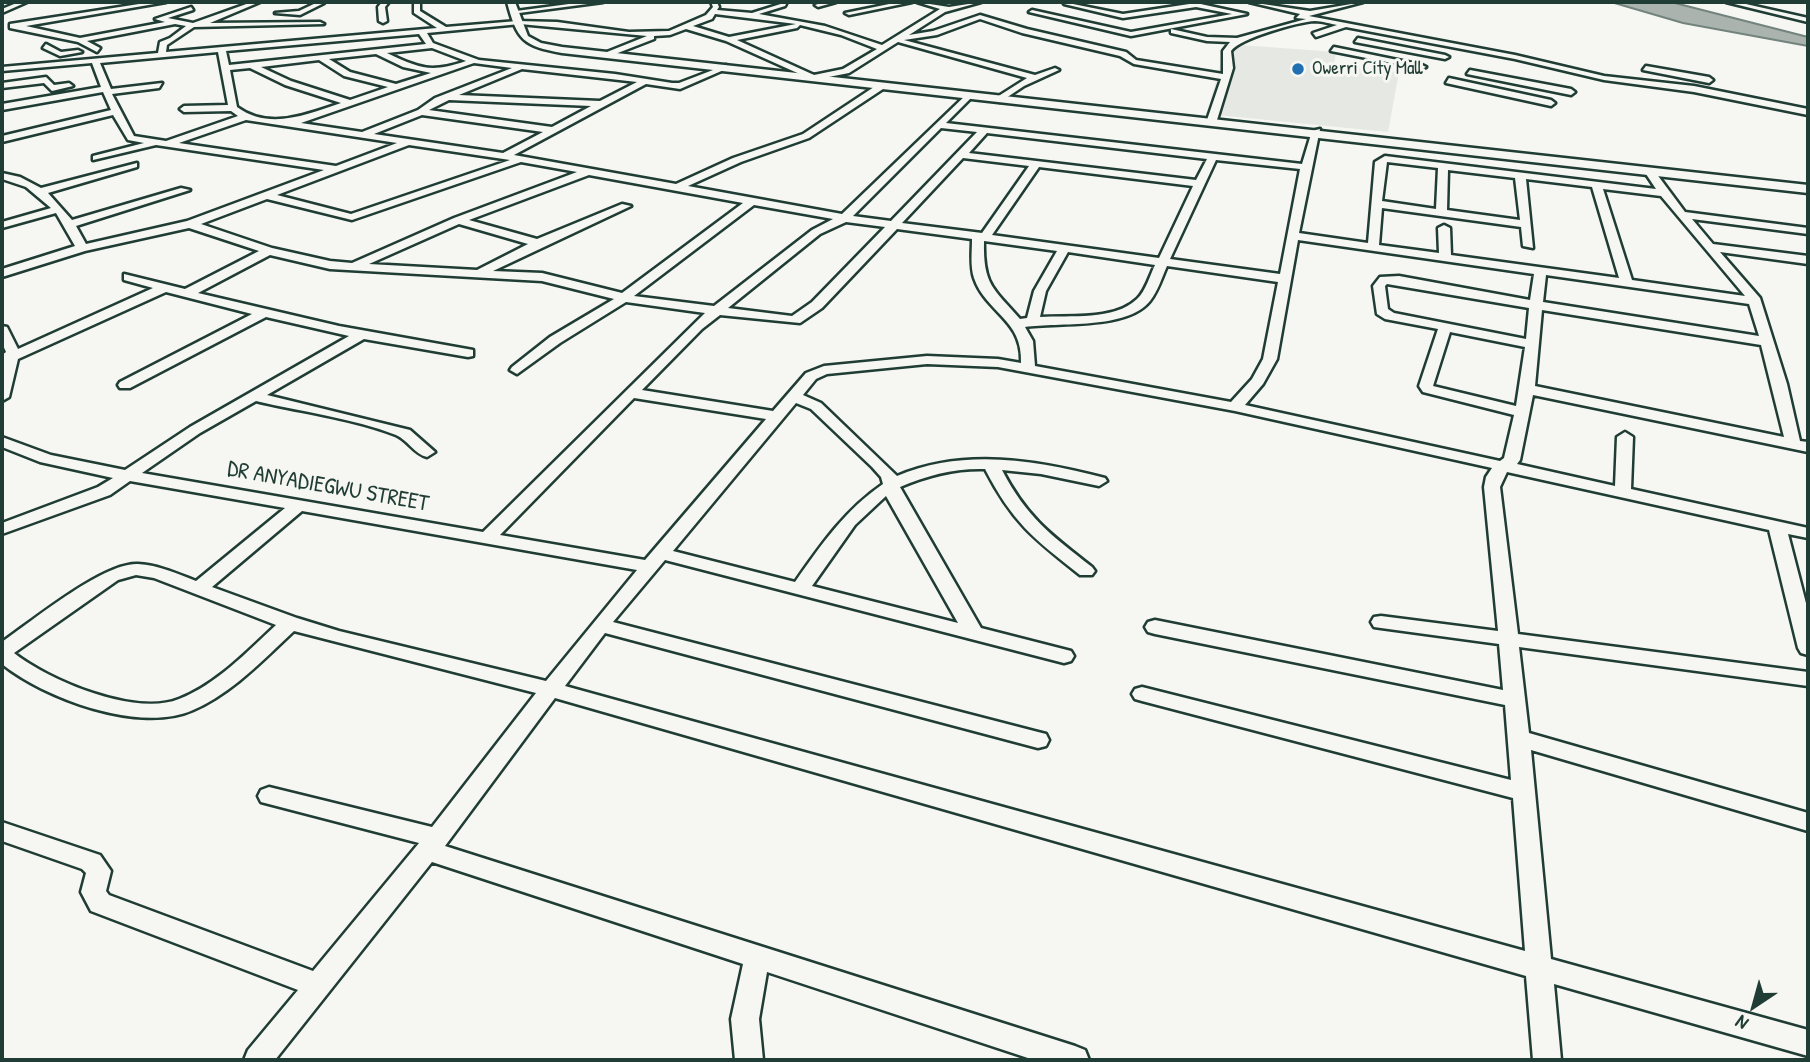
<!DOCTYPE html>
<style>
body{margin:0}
#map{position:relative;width:1810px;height:1062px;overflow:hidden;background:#f6f6f2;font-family:"Patrick Hand",sans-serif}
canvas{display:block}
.frame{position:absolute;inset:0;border:4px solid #1f3d34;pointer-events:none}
.north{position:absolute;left:1719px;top:971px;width:70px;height:70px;-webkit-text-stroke:5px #f6f6f2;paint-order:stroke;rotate:216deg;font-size:19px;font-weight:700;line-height:28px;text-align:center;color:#1f3d34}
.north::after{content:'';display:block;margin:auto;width:24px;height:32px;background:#1f3d34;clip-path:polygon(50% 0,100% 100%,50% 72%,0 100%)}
</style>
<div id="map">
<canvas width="1810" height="1062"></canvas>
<div class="frame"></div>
<div class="north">N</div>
</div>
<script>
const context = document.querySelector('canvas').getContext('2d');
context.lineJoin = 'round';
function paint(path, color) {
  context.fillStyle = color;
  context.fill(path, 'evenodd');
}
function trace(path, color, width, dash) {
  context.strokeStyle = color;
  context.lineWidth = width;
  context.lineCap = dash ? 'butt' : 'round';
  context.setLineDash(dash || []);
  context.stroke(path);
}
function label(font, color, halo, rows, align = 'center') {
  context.font = font + ' "Patrick Hand",sans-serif';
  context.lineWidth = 6;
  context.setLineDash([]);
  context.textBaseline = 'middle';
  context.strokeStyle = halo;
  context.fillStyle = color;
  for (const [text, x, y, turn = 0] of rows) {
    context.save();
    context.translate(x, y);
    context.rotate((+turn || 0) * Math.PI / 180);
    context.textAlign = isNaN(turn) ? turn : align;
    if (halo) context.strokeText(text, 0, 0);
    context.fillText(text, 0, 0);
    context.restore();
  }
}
const built = new Path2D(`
 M1226,44L1336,52L1334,65L1399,72L1388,132L1207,114Z`);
const water = new Path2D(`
 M1611,2H1671L1808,37V46L1683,23Z`);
const minor = new Path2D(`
 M19,2H27L2,13V9Z
 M152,2H166L26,26L80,38L165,22L155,19L191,7L193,10L168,18L193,23L252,2H260L210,23L320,22L324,24L194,27L167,45L166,52L437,28L414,13V2H420V11L446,27L517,21L557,22L629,32L669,31L706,15L713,7L711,2H717L719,7L717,10L752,13L787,2L785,6L759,14L825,26L882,45L940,9L917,2L949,7L981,2L945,12L909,35L933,31L980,15L1027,29L1126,52L1136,60L1223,74V51L1230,42L1207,41L1171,33V29L1207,37L1237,38L1306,19L1296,18L1300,14L1249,2L1310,11L1363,2L1309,16L1515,55L1604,76L1694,86L1808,109V115L1694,92L1604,80L1515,59L1346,27L1316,37L1313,33L1337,25C1331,24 1322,21 1315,21C1298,22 1240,38 1231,51L1233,68L1217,120L1212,123L1207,120L1221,79L1134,64L1120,56L1022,33L980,19L937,35L904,40L1035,75L1055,68L1059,70L1024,86L1000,102L997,101V97L1027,78L898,42L849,73L813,80L726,41L686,29L670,35L654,36V39L610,56L607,52L647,36L520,24L427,33L433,43L479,60L615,74L672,83H679L726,65V69L680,89L646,84L514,155L676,184L733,158L803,134L877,85H883V89L809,138L741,162L688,186L842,214L967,94L970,95V99L946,123L1302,164L1312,131L1320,129L1299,233L1368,243L1375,162L1385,156L1656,189L1644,171L1649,168L1653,169L1685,212L1808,228V234L1692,219L1713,244L1808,256V264L1720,252L1760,298L1787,384L1800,441L1808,442V452L1533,395L1520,460L1517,464L1615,486L1617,437L1625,432L1633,437L1631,489L1808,528V538L1788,534L1808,611V655L1801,653L1798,648L1769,530L1507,472L1500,487L1518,634L1808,672V686L1519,647L1529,733L1808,813V831L1531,750L1551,959L1808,1030V1056L1554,984L1561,1060H1533L1526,976L555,698L445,846L1075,1046L1085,1050L1089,1060H1034L767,972L759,1019L763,1060H735L731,1019L743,964L432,862L275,1060H244L248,1050L298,990L91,911L81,892L86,873L82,869L2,841V822L100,855L111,871L106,891L109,895L313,971L419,843L261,802L258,796L261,790L269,787L432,827L536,693L294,631C263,660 232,693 193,710C140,734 44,698 2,664V642C32,621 104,562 138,564C158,565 178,574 196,581L285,508L130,481L110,495L2,534V523L98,487L113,478L40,462L2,447V437L51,455L125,470L190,427L349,336L266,317L130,388H120L118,385L120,382L252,314L166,292L18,359L9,397L2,401V355L6,352L2,343V326L7,327L18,349L153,288L124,280V274L185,289L259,251L189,228L85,251L2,277V269L75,246L56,213L2,228V222L51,208L26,187L2,179V173L20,177L41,188L137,163V167L48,193L72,220L181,188L190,190L76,226L86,244L187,221L324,170L156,145L93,160V156L144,143L128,140L113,115L2,142V136L111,110L103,92L2,110V104L101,87L92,63L2,71V67L158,53L160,42L170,38L186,26L175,24L87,41L100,48L97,52L78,42L10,28V24ZM715,14L796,24L729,37L693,26L712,19ZM800,25L841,35L877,49L843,69L814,75L737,40L797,28ZM419,34L426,44L229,65L226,51ZM432,48L466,61C431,73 421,69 387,53ZM218,52L228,105L184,106L180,109L184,112L231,111L238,116L166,141L134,136L112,94L159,88L162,83L111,89L100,63ZM376,54L403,67L431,73L396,84L350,72L329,59ZM319,60L344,76L388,87L350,100L291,81L261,67ZM474,63L512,68L435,98L418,110L362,132L301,123ZM250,68L285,85L341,103C307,114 270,131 237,107L230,70ZM522,69L637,82L600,101L459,95ZM449,100L591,106L552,127L429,110ZM422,115L543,132L503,153L374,134ZM246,120L397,143L336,166L179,143ZM941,128L977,132L891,221L853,216ZM987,133L1207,159L1196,180L969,153ZM409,145L510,160L351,214L277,195ZM963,158L1029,166L982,233L902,223ZM1216,160L1300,169L1280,274L1170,259ZM521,162L577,172L454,218L352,263L330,261L272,248L201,224L267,199L352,220ZM1387,162L1438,168L1436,209L1382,201ZM1039,167L1193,186L1159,258L992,235ZM1448,170L1515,178L1520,220L1447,210ZM589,175L743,203L622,293L542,273L493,271L631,206L622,204L537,239L469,220ZM1526,179L1592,187L1619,278L1451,255L1450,228L1444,225L1438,228L1439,253L1379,245L1382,208L1521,227L1523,246L1533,248ZM1603,189L1661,196L1745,296L1632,280ZM754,205L833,219L812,230L714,306L634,296ZM846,222L885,227L812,302L792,316L728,308L820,234ZM459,224L528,244L477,270L369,264ZM897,229L972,239C972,252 970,266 974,278C986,313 1023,319 1021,363L998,359L927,356L824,366L806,373L773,411L642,390L702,329L720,315L800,323L822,308ZM1298,240L1534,274L1530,300L1399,276L1380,277L1373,286L1377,314L1385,319L1438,329L1419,386L1423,392L1514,415L1504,458L1500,461L1245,405L1263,384L1277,359ZM984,241L1057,251L1034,291L1027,318L1020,319C993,288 983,285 984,241ZM1068,252L1155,265C1150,275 1146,291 1137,299C1114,321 1070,315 1040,317L1046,291ZM270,255L330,269L542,281L614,299L550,337L512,367L510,370L517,374L560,343L626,302L705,313L483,532L142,473L200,433L256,401C302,412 352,418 396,435C408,440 414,454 427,457L435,452L410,430L267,395L364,339L468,357L473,356V350L339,326L198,293ZM1167,266L1278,282L1263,359L1252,379L1231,402L1035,366L1033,341L1025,327C1059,322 1127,330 1150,301C1158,291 1162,277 1167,266ZM1546,275L1749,304L1759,336L1543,302ZM1387,284L1529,308L1526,339L1394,313L1388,309L1385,286ZM1542,310L1761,345L1784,437L1535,386ZM1450,332L1525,347L1516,406L1433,386ZM927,364L998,367L1235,411L1492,468L1486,477L1484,487L1498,631L1381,616L1374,617L1371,622L1374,627L1381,628L1499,644L1503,690L1155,620L1148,622L1145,627L1148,632L1155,634L1505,705L1511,780L1142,687L1135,689L1132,694L1135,699L1142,701L1513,798L1525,951L565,686L605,633L1038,748L1046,746L1049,740L1046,734L1038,732L613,622L665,560L1064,663L1071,661L1074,656L1071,651L981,628L900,487C928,475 955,468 985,469C1013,523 1033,538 1080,575H1092L1095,571L1092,567C1051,535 1027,518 1002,470L1041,474L1099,486L1107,481L1105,478C1036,460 964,448 897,476L821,403L803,395L816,379L827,374ZM634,398L766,419L645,560L500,535ZM796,403L811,409L872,467L881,477L883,484C845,510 821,545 795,582L673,551ZM886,496L958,623L812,586L855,525ZM302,511L637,570L546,681L339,631L297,618L212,587ZM136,575L154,578L276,625C248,651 216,685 179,699C135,717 48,680 14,653L118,580Z
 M318,2L324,3L300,15L275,13L299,11Z
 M382,2H389L385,7L387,21L383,23L379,21L378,7Z
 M584,2H603L519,13L516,11Z
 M824,2H836L818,7L815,5Z
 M899,2H912L849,15L845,13Z
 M1063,2L1123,14L1196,3L1247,14L1131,36L1029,12L1032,10L1131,32L1232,14L1196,7L1123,18L1064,4Z
 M1726,2H1737L1808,18V22Z
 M1358,38L1445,55L1449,57L1445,59L1355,42Z
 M46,44L61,52L78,50L82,52L60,56L43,48Z
 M1334,47L1422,65L1426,67L1422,69L1331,51Z
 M1646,66L1709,77L1713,80L1709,83L1643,70Z
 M1470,70L1571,89L1575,92L1571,95L1467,74Z
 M46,77L54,85L69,83L73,86L52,91L44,83L2,88V83Z
 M1449,78L1551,100L1555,103L1551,106L1446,83Z`);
const major = new Path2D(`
 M507,2H515L528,36L541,43L562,47L1808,185V193L562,53C523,46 517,40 507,2Z`);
const markers = [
 [1298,69,7,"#1f6fb2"]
];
const farPoinames = [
 ["Owerri City Mall",1312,69]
];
const streetNames = [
 ["DR ANYADIEGWU STREET",328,487,10]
];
paint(built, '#e6e8e4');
paint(water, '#aab3ae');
trace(water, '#72847d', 2);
trace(minor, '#1f3d34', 5);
trace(major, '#1f3d34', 5);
paint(minor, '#f6f6f2');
paint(major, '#f6f6f2');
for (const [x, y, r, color] of markers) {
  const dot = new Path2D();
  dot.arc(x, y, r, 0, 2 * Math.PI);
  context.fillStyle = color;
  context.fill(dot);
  trace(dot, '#f6f6f2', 2.5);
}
label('19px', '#1f3d34', '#f6f6f2', farPoinames, 'left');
label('23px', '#1f3d34', '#f6f6f2', streetNames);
</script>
